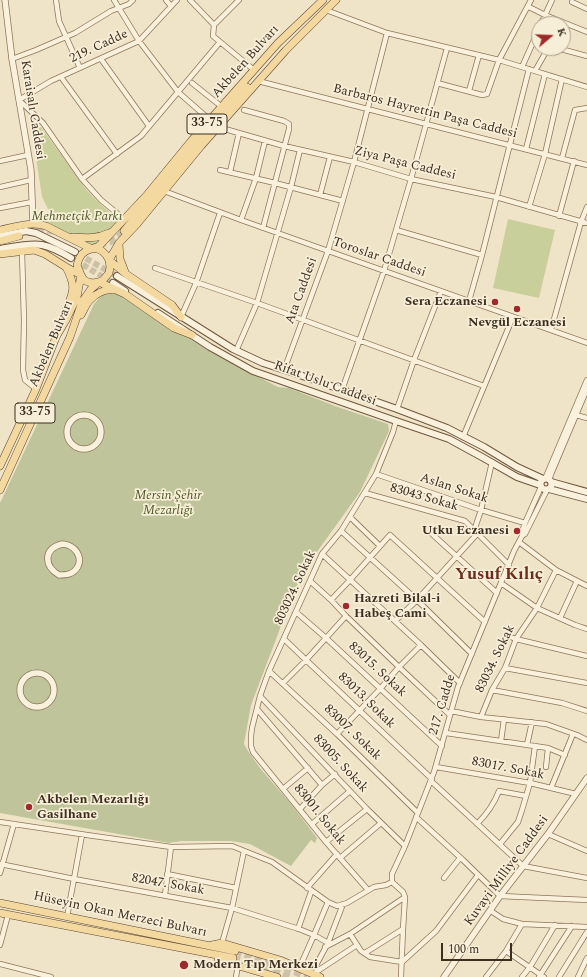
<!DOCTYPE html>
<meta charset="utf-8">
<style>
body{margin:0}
#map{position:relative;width:587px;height:977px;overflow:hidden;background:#f0e4c8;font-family:Spectral,serif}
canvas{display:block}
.north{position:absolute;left:531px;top:16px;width:40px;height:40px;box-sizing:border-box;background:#f7eed8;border:1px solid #ada18e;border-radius:50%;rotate:71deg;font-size:11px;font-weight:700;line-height:16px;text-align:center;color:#3d2e20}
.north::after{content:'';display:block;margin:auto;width:14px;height:18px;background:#9e2a2b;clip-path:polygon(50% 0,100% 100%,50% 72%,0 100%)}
.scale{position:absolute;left:441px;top:943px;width:71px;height:18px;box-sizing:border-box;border:2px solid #3d2e20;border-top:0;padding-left:5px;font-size:12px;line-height:14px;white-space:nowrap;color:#3d2e20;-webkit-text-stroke:3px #f7eed8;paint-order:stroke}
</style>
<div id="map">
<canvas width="587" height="977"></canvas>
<div class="north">K</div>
<div class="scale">100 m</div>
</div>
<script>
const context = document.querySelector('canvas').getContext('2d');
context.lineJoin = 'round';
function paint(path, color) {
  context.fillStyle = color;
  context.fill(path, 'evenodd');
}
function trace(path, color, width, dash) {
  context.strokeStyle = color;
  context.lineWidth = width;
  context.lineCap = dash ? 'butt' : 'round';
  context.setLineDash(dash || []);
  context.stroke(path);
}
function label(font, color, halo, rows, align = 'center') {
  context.font = font + ' Spectral,serif';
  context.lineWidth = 3.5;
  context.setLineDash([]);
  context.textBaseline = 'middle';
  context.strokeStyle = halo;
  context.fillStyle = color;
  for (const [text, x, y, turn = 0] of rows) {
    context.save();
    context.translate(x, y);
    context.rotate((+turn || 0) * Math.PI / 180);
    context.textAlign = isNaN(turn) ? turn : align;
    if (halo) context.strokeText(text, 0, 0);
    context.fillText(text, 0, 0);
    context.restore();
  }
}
const green = new Path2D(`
 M41,127L85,188L96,200L118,220L101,242L91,246H77L43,229L40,223L51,215L42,197L32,132Z
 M508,219L555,230L539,298L493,288Z`);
const cemetery = new Path2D(`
 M113,291L213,353L278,387L289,388L335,406L388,424L389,431L360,492L309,563L291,597L278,634L251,705L244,744L248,751L260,768L291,804L317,838L315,843L311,840L291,866L250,844L231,841H181L169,843L0,813V503L94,304L105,292Z`);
const secondaryTunnel = new Path2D(`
 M78,254L117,276
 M75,260L113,283`);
const primaryTunnel = new Path2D(`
 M27,233L39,229L55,231
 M99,244C112,242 115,242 124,231
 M235,951L279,965L307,977
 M233,958L275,971L289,977`);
const minor = new Path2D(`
 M56,0L59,21L80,68
 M114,0L139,41L178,92L210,120
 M166,0L171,6
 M177,0L139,41L51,81L19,100L43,123L82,179L141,136L220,42
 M190,0L214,25L213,36L254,70
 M572,2L587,9
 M529,7L545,15L587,32
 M326,10L387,33L499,60L587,87
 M541,24L552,0
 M214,25L239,0
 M557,48L587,56
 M12,59L36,50L75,33L111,11L129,4L133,0
 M101,59L149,126
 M522,67L539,29
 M535,71L547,50L549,48
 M61,77L117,154
 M258,81L587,165
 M192,83L222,107
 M437,83L482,95L487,94L499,60L531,0
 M469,91L479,55
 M244,110L284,121L289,124V129L263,228
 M218,127L284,146L354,162L411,179L496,197L587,223
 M526,149L545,74
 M562,158L575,110L587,108
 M0,161L28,155
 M220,170L275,183L343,201
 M230,172L239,133
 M82,179L101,200L124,219
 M0,187L31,180
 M164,191L241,220L587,343
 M320,195L330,157
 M529,207L545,154L562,79
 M0,208L32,202
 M559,216L574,161
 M241,220L256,178L265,141
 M396,230L482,255
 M22,252L24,321L23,370L25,380L36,389
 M155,268L257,303L484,386
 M469,301L482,255L529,69
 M181,317L196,283L220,213
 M551,330L581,222L587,207
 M236,351L257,303L291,187L300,150
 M284,370L328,251L354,162L387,33
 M342,390L384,271L411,179L447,48
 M397,409L414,360L441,291
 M576,415L587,418
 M463,437L513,317
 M376,474L481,510L525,523
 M545,479L587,380
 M549,480L552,472L587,389
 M365,493L465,521L509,565
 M350,517L380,546
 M341,531L417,600L472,654
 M474,531L481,510L492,462
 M432,534L497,593
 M522,536L525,534L547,490
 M519,542L556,570L587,586
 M322,554L421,645L460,683
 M310,581L331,600L346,616L399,667L450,715
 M501,583L537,608L575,625L587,629
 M331,600L350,580L390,535L485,622
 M296,612L326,638L442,746
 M560,618L577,581
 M395,621L417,600L477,534
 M508,636L516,639L587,656
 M284,639L306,660L432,779
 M505,668L587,683
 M269,671L337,734L418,813
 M283,683L306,660L346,616
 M492,690L562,703L587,711
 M260,696L367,809L405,846
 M257,709L322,785
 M451,711L481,717L546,724L577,735L587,740
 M481,717L492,690L505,668L516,639L537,608L556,570
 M446,733L548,748L546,767
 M337,734L380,689L399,667L421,645
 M501,741L504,719
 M527,745L532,722
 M548,748L565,755
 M436,767L530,783L576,794
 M431,781L523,866L587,878
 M551,788L573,734
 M283,789L308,768
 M300,809L322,785L335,774
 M416,817L463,860L500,896L587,900
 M0,822L87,835L171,847L232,846L272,862L328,902L337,906L347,903L374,887L386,885L392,882
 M312,824L350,791
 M477,824C487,814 494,804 499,791L526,796
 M548,834L587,851
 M326,842L367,809
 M500,844L518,822L522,810L530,783L535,746
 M340,858L381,823
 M0,864L74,879L232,908L299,929L314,935L328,943
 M0,873L14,824
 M167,874L236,888
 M444,878L460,858
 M392,882V874L405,846L434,772L458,687L514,551L522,536V532L525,523L541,487
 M392,882L403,892L405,897L403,929L401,977
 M307,888L337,854
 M368,890L326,842L253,752L251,746V736L252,728L260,696L269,671L322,554L341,531L376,474L393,432L396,421
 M165,895L171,847
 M491,911L503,919L522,924L587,927
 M67,917L82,835
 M298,929L311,892
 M350,934L361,951L370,957L402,962L436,931L478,875
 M222,943L232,908L244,851
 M0,945L8,915
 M325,947L350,934L405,897
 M506,951L544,977
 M365,953L403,929
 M302,962L314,935L328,902
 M0,964L51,977
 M315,967L328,943L343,904
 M313,974L357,945
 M236,977L238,965
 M486,977L506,951L522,924
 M522,977L530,967L555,925
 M539,977L572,926
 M559,977L587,932
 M578,977L587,958`);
const tertiary = new Path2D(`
 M5,0L12,59L31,170L33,224
 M67 432a17 17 0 1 1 34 0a17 17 0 1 1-34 0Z
 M62,544C81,545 86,568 69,574C66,575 62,575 59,575C44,566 43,549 62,544Z
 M20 690a17 17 0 1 1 34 0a17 17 0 1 1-34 0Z
 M444,977L500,896L548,834L587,778`);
const secondary = new Path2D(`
 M0,236L26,231L36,233L75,252
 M0,249C13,247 29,243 42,245C52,247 63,253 71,258
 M117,276L233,349L263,363L294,373L397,409L447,428L484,447L517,467L543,479
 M113,283L125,291
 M158,313L210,347L253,371L396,421L449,439L482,457L517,477L540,485
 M540.5 484a5.5 5.5 0 1 1 11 0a5.5 5.5 0 1 1-11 0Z
 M551,482L587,492
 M549,489L587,499`);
const primary = new Path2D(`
 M0,230C15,227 31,221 46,226L92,249H98L102,251L106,255L109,260L126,274L172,305L181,317
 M124,231L187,154L240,95L247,87
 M73,237C86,238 97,239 109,233
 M0,241L19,236
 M119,244L120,259L125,272
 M0,254L34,250L45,254L66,267L81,275L84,280L88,282L92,283L99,282L125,294L174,328L192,335
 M66,267C76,286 74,291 66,310
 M81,315C84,310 86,304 90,300C96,294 104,289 113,290
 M0,466L36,389L56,337L66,320L77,297L81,275L77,265L79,259L82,254L86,251L99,246L146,196L192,140L278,43L323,0
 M0,490L70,337L82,302L91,289L99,282L103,280L109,273L110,267L109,260L119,243L137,224L201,146L286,50L336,0
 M0,903L235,951
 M0,913L233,958
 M212,945L222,943L280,960L320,977
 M218,960L277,977`);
const markers = [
 [495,302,4,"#9e2a2b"],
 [517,309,4,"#9e2a2b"],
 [517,531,4,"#9e2a2b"],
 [346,606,4,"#9e2a2b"],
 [29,807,4,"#9e2a2b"],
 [184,965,5,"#9e2a2b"]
];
const shields = [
 [207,124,40],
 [35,413,40]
];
const shieldNames = [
 ["33-75",207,124],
 ["33-75",35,413]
];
const streetNames = [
 ["219. Cadde",99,47,-25],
 ["Akbelen Bulvarı",246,62,-48],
 ["Karaisalı Caddesi",32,110,81],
 ["Barbaros Hayrettin Paşa Caddesi",425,112,14],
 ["Ziya Paşa Caddesi",405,164,14],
 ["Toroslar Caddesi",379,258,19],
 ["Ata Caddesi",302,291,-70],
 ["Akbelen Bulvarı",52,344,-67],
 ["Rifat Uslu Caddesi",325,384,20],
 ["Aslan Sokak",454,489,18],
 ["83043 Sokak",424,498,16],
 ["803024. Sokak",296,588,-65],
 ["83034. Sokak",496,659,-64],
 ["83015. Sokak",377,670,43],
 ["83013. Sokak",366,701,44],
 ["217. Cadde",443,705,-73],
 ["83007. Sokak",352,733,44],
 ["83005. Sokak",340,764,47],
 ["83017. Sokak",508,769,11],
 ["83001. Sokak",319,815,51],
 ["Kuvayi Milliye Caddesi",507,871,-54],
 ["82047. Sokak",168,885,10],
 ["Hüseyin Okan Merzeci Bulvarı",120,915,12]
];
const parkNames = [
 ["Mehmetçik Parkı",77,217],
 ["Mersin Şehir",168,496],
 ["Mezarlığı",168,511]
];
const poiNames = [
 ["Sera Eczanesi",487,302,"right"],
 ["Nevgül Eczanesi",517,323,"center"],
 ["Utku Eczanesi",509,531,"right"],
 ["Hazreti Bilal-i",354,599],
 ["Habeş Cami",354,614],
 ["Akbelen Mezarlığı",37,800],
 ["Gasilhane",37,815],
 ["Modern Tıp Merkezi",193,965]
];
const districtNames = [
 ["Yusuf Kılıç",499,576]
];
paint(green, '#c9cf9b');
paint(cemetery, '#bfc49a');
trace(secondaryTunnel, '#ccc0a6', 6, [6, 3]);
trace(primaryTunnel, '#ccc0a6', 7, [7, 3.5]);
trace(minor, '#8d765c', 6);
trace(tertiary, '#8d765c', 7);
trace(secondary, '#6f573f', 8);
trace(primary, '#5b4430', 8);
trace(minor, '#faf1dc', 4.5);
trace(tertiary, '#faf1dc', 5.5);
trace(secondary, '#faf1dc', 6);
trace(primary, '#f3d9a0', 7);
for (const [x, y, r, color] of markers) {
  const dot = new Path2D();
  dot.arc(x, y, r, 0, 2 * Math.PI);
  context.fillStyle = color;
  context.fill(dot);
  trace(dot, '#f7eed8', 1.5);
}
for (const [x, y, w] of shields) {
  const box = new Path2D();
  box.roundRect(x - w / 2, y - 10, w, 20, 3);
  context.fillStyle = '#f7eed8';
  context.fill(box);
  trace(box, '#3d2e20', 1);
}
label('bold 12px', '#3d2e20', null, shieldNames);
label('13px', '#3d2e20', '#f7eed8', streetNames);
label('italic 13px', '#4d5a26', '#f7eed8', parkNames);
label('bold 13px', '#3d2e20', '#f7eed8', poiNames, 'left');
label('bold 17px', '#6b2e1e', '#f7eed8', districtNames);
</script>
